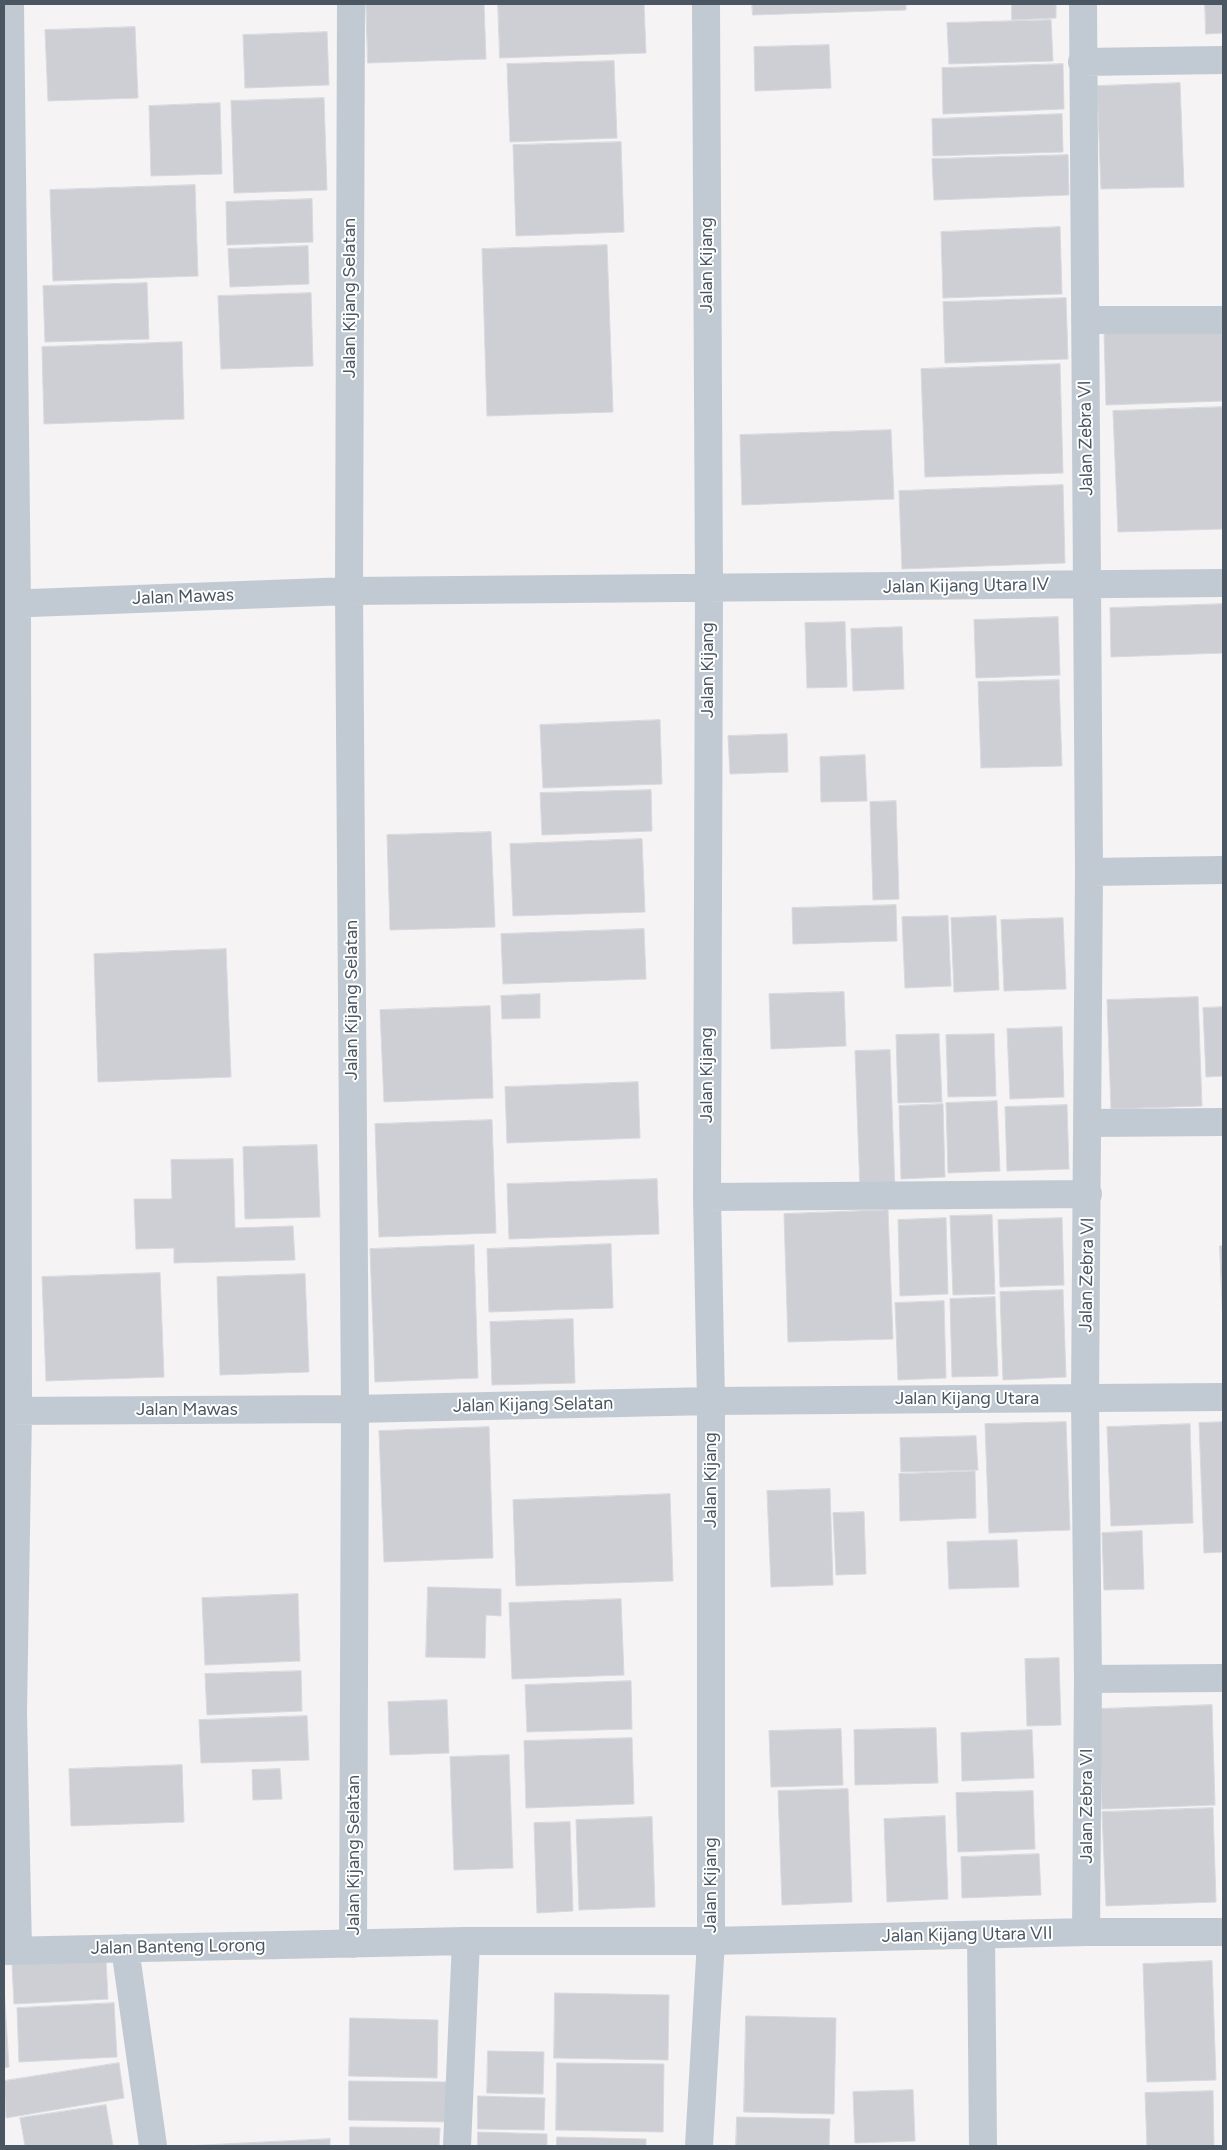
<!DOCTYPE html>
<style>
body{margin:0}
#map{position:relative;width:1227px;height:2150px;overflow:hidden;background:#f5f3f3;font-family:Figtree,sans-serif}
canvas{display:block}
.frame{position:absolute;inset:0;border:5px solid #4a5661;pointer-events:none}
</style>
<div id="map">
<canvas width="1227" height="2150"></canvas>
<div class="frame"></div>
</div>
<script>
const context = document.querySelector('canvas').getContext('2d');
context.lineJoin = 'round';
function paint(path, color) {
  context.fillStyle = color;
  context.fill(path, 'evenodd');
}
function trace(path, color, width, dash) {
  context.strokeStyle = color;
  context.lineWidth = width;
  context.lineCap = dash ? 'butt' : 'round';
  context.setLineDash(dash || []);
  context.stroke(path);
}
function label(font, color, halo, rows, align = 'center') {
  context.font = font + ' Figtree,sans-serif';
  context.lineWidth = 4;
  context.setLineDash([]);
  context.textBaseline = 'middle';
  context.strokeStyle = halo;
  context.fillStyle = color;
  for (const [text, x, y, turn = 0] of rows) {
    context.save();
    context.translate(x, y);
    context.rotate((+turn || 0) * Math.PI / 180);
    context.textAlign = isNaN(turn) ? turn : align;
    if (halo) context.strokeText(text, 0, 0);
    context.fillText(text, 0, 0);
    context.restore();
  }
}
const building = new Path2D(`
 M366,4H484L486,59L368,63Z
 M498,4H644L646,53L500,58Z
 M752,4H906V10L753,15Z
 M1012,4H1056V18L1012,20Z
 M1205,4H1223V33L1206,34Z
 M1051,20L1053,61L949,64L947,23Z
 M135,27L138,98L48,101L45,30Z
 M327,32L329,85L245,88L243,35Z
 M829,45L831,88L755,91L754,47Z
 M614,61L617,138L510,142L507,64Z
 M1063,64L1064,109L943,114L942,68Z
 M1180,83L1184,187L1101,189L1097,86Z
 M324,98L327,190L234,193L231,101Z
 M220,103L222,174L151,176L149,106Z
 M1062,114L1063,152L933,156L932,119Z
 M621,142L624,232L516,236L513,145Z
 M1068,155L1069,195L934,200L932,159Z
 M195,185L198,276L53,281L50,190Z
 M312,199L313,242L227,245L226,202Z
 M1060,227L1062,294L943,298L941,232Z
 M607,245L613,412L487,416L482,249Z
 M308,246L309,284L230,287L228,249Z
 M147,283L149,339L45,342L43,286Z
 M311,293L313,366L221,369L218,296Z
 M1066,298L1068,359L945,363L943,302Z
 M1223,326V401L1106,405L1104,331Z
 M182,342L184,419L44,424L42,347Z
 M1060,364L1063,473L925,477L921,369Z
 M1223,407V529L1118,532L1113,411Z
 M891,430L894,499L742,505L740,435Z
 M1063,485L1065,563L902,569L899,491Z
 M1223,604V653L1111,657L1110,608Z
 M1058,617L1060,675L976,678L974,620Z
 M845,622L847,687L807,688L805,623Z
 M902,627L904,689L853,691L851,629Z
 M1059,680L1062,766L981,768L978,682Z
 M660,720L662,784L543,788L540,725Z
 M787,734L788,772L730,774L728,736Z
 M865,755L867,801L821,802L820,757Z
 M651,790L652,831L542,835L540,793Z
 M896,801L899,899L873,900L870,802Z
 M491,832L495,927L390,930L387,835Z
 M642,839L645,912L513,916L510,844Z
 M896,905L897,941L793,944L792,908Z
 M948,916L951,986L905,988L902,917Z
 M996,916L999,990L954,992L951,918Z
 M1063,918L1066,989L1004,991L1001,920Z
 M644,929L646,979L503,984L501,934Z
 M226,949L231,1077L98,1082L94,954Z
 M844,992L846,1046L771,1049L769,994Z
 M540,994V1018L502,1019L501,996Z
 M1198,997L1202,1106L1111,1109L1107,1000Z
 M490,1006L493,1098L384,1102L380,1010Z
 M1223,1007V1076L1206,1077L1203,1008Z
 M1062,1027L1064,1097L1010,1099L1007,1029Z
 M939,1034L942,1102L898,1103L896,1035Z
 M994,1034L996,1096L948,1097L946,1035Z
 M890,1050L895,1190L860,1191L855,1051Z
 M638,1082L640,1138L507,1143L505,1087Z
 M997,1101L1000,1171L948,1173L946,1103Z
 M943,1104L945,1177L901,1179L899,1106Z
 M1067,1105L1069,1169L1007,1171L1005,1107Z
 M492,1120L496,1233L379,1237L375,1124Z
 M317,1145L320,1217L245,1219L243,1147Z
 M233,1159L235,1228L293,1226L295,1260L174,1263V1248L136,1249L134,1199H172L171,1160Z
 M657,1179L659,1234L509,1239L507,1184Z
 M888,1210L893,1339L788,1342L784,1214Z
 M992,1215L995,1294L953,1295L950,1216Z
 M946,1218L948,1294L900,1296L898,1220Z
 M1062,1218L1064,1285L1000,1287L998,1220Z
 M611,1244L613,1308L489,1312L487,1249Z
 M474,1245L478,1378L375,1382L370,1249Z
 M1220,1246H1223V1326Z
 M160,1273L164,1377L46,1381L42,1277Z
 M305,1274L309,1372L220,1375L217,1277Z
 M1063,1290L1066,1377L1003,1380L1000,1292Z
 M995,1297L998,1376L952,1377L950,1299Z
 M944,1301L946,1378L898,1380L895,1303Z
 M573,1319L575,1383L492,1385L490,1322Z
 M1066,1422L1070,1530L989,1533L985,1424Z
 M1223,1422V1552L1204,1553L1199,1423Z
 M1190,1424L1193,1523L1111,1526L1107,1427Z
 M489,1427L493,1558L384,1562L379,1431Z
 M976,1436L978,1470L901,1472L900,1438Z
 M975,1471L976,1518L900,1521L899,1474Z
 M830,1489L833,1585L771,1587L767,1491Z
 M670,1494L673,1581L516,1586L513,1500Z
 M864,1512L866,1574L836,1575L833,1513Z
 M1142,1531L1144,1589L1104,1590L1102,1533Z
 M1017,1540L1019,1587L949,1589L947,1542Z
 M428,1587L501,1589V1616L486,1615L485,1658L426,1657Z
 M298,1594L300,1661L205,1665L202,1598Z
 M621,1599L624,1675L512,1679L509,1603Z
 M1059,1658L1061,1725L1027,1726L1025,1659Z
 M301,1671L302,1711L207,1715L205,1674Z
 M631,1681L632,1729L527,1732L525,1685Z
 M447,1700L449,1753L390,1755L388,1702Z
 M1212,1705L1215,1805L1102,1809L1098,1709Z
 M307,1716L309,1760L201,1763L199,1720Z
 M936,1728L938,1783L855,1785L854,1730Z
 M841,1729L843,1785L771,1787L769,1731Z
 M1032,1730L1034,1778L962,1781L961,1733Z
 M632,1738L634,1804L526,1808L524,1741Z
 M509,1755L513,1868L454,1870L450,1757Z
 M182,1765L184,1822L71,1826L69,1769Z
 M280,1769L282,1799L253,1800L252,1770Z
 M848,1789L852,1902L782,1905L778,1791Z
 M1033,1791L1035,1849L958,1852L956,1793Z
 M1213,1808L1216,1902L1106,1906L1102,1812Z
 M945,1816L948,1899L887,1902L884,1819Z
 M652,1817L655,1907L579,1910L576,1820Z
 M570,1822L573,1911L537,1913L534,1823Z
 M1039,1854L1041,1895L962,1898L961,1857Z
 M106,1959L108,1999L14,2004L12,1964Z
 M1212,1961L1216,2080L1147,2082L1143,1964Z
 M4,1987L9,2067L4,2068Z
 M555,1993L669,1995L668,2060L554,2058Z
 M114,2003L117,2057L19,2062L17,2008Z
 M746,2016L836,2018L834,2114L744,2112Z
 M350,2018L438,2020L437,2078L349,2076Z
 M488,2051L544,2052L543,2094L487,2093Z
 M119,2063L124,2098L6,2118L4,2081Z
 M557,2063L664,2064L663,2132L556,2130Z
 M349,2081L447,2082L446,2122L349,2120Z
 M913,2090L915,2141L855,2143L853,2092Z
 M1213,2091L1214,2146H1147L1145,2093Z
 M478,2096L545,2098L544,2130L478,2129Z
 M106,2105L113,2146H25L20,2118Z
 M737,2117L830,2119L829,2146H736Z
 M350,2127L440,2128L439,2146H350Z
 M478,2132L547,2134V2146H478Z
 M557,2137L646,2139V2146H557Z
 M330,2139V2146H185Z`);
const minor = new Path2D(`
 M10,4L17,604L18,1410L13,1712L18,1950
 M351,4L349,591L355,1409L353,1944
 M1083,4L1089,872L1085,1398L1088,1679L1086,1932
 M1082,62L1223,60
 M1085,320H1223
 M4,604L349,591L1223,583
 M1089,872L1223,870
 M1088,1123L1223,1122
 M707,1197L1088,1194
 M4,1411L355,1409L711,1401L1223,1397
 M1088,1679L1223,1678
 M981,1935L983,2146
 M125,1948L153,2146
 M4,1951L466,1941H711L1086,1932H1223
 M457,2146L466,1941
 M699,2146L711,1941V1401L707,1197L709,590L706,4`);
const streetNames = [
 ["Jalan Kijang",707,265,-90],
 ["Jalan Kijang Selatan",350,298,-90],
 ["Jalan Zebra VI",1086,438,-91],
 ["Jalan Kijang Utara IV",966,586,-1],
 ["Jalan Mawas",183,597,-2],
 ["Jalan Kijang",708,670,-90],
 ["Jalan Kijang Selatan",352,1000,-90],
 ["Jalan Kijang",707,1075,-90],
 ["Jalan Zebra VI",1087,1275,-89],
 ["Jalan Kijang Utara",967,1399],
 ["Jalan Kijang Selatan",533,1405,-1],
 ["Jalan Mawas",187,1410],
 ["Jalan Kijang",711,1480,-90],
 ["Jalan Zebra VI",1087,1806,-90],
 ["Jalan Kijang Selatan",354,1855,-90],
 ["Jalan Kijang",711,1885,-90],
 ["Jalan Kijang Utara VII",967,1935,-1],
 ["Jalan Banteng Lorong",178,1947,-1]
];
paint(building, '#cdcfd5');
trace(building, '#d7d9de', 1);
trace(minor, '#c1cad2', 28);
label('18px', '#4a5661', '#fff', streetNames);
</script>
